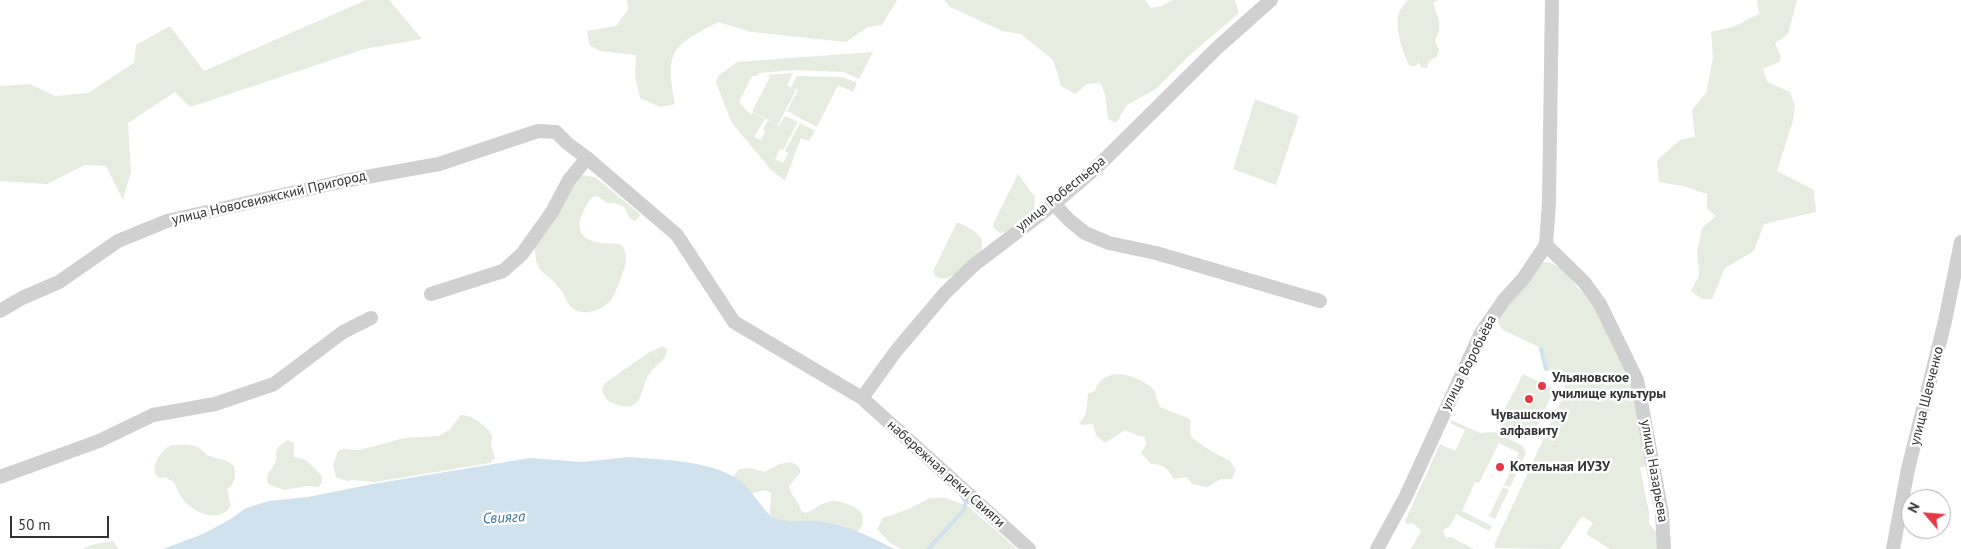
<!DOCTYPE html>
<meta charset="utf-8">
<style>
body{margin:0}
#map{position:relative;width:1961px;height:549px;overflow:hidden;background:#fff;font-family:"PT Sans",sans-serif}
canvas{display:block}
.north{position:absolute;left:1901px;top:489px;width:50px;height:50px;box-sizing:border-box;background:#fff;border:1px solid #adadad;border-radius:50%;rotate:297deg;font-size:14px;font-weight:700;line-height:20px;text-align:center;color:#333}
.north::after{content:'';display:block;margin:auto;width:18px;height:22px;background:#e63946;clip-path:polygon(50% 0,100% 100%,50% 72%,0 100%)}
.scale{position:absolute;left:10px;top:516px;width:99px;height:22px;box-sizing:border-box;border:2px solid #333;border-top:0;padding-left:6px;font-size:15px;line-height:18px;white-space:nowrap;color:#333;-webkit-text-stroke:4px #fff;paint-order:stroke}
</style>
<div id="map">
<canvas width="1961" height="549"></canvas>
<div class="north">N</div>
<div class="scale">50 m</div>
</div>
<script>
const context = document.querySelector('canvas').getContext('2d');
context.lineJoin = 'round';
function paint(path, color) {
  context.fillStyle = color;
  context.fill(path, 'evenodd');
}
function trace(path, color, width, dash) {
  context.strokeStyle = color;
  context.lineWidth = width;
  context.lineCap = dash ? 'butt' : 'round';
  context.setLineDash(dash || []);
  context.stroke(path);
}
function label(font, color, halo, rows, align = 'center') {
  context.font = font + ' "PT Sans",sans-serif';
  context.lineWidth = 5;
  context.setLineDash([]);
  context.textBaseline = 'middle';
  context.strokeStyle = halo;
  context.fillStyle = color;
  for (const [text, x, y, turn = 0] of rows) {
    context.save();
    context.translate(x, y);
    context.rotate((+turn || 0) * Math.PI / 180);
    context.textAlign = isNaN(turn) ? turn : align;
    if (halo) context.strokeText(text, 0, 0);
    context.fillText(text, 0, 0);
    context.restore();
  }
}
const green = new Path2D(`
 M366,0H389L422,39L364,49L190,107L175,92L128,123L131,172L123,200L106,166L85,165L47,184L0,181V86L30,84L55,96L88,93L134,63L136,45L170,26L204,71Z
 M627,0H897L882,25L868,27L846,42L752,32L718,22C671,47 665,50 675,104L660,107L640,98L635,76L636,55L600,51L589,45L587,31L616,26L628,9Z
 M944,0H1145L1151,8L1161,6L1173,0H1235L1239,13L1191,54L1156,89L1127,105L1116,123L1108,119L1105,94L1100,83L1087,84L1075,94L1061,86L1053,60L1021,34L1002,31L950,7Z
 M1408,0H1439L1433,2C1437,17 1444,25 1435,40L1439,50L1437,57L1429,61L1427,68H1422L1418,62L1416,66H1410C1403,56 1394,25 1399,13C1400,8 1405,4 1408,0Z
 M1757,0H1797L1788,34L1775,43L1781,57L1779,62L1763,69L1768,82L1790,92L1795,106L1793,121L1777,171L1814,190L1816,212L1764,224L1754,251L1725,268L1712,299H1702L1691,291L1699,275L1697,251L1702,228L1716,216L1707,209V194L1683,186L1659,182L1657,160L1680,140L1695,137L1692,110L1706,93L1713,58L1711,32L1733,27L1759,14Z
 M873,52L859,79L844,72L794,70L759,73L757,76H752L739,102L751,115L753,112L765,119L754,137L761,140L765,131L763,129L768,120L779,126L785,116L798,122L783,150L780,149L775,159L783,163L788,153L785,151L800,123L815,131L809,141L801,138L785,181L771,170L732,123L716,83L718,76L737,62Z
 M793,73L787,85L796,90L778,125L752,111L770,77L767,75Z
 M797,76L843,77L857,83L853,92L838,85L817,127L787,111L798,90L791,87Z
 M1255,99L1299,116L1276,185L1233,169Z
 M1018,174L1035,197L1034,209L1006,232L1000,233L994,228L993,224Z
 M582,175L594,177L599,180L641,215L635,221L630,219L624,207L615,203H607L597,196L591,198C581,213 569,236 596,242C603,244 612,243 620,244C635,256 618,284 612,299C602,311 583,318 570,306C566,301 564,294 560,289C546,270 535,276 535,247L569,190Z
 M957,222C969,228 988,235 981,251C969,261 951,286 935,276L933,271Z
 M1549,262L1562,269L1593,305L1621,360L1635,396L1648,467H1640L1649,512V523L1657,533L1660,549H1610L1586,534L1593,523L1582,516L1560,549L1495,548V543L1565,393C1566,379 1557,376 1547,370L1541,348L1503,330L1498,323L1499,317L1542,263Z
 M662,346L667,349C668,360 655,365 649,374C640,389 644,412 618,405C609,403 604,398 602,389L605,383L648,353Z
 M1116,374C1129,374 1146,381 1155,391L1156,398L1160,407L1188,418L1191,421L1190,434L1192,438L1211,451L1230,461L1236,470L1232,479H1221L1207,487L1192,484L1187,477L1174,479C1167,469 1165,464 1151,464L1141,453L1146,445L1145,437L1138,436L1125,430L1105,443L1096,435L1093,424L1082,425L1079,423L1086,414L1088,394L1095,391C1098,380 1106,376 1116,374Z
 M1523,374L1554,389L1532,439L1498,422Z
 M461,415C471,415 486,425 491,434C493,438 492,438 491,442C491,448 494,452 495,458L490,463L374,482L354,480L347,481L336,477L333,465L338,451L343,449L360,450L404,438L439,436L449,430Z
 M1451,420L1480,433L1494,432L1523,446L1526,453L1510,487L1504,485L1519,453L1499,443L1479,483L1475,482L1462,511L1492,526L1489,531L1456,514L1450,526L1443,530L1446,538L1451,537L1474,549H1411L1421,531L1413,523L1406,524L1405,521L1440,444L1455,451L1465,430L1450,423Z
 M288,440L294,443V457L306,460L322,476V483L318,487L307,486L284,490L268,484C265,474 270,472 274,465C281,453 268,452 288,440Z
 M171,445C179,445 187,444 195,446C200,447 203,452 207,455C219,461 237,457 235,476C234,483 232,486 227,489L231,506C219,525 191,512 181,497C178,492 176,486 174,482L165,477L160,478L155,474C152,464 162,450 171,445Z
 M790,462L797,465L800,469V473L789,486C790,496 800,501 801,511L806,513C816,509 823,501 834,501C841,501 853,505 859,510C866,518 863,532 852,534C838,536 789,523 773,518L770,514L771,493C764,488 759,492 752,494L732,478L739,469L751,468L764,472L780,464Z
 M1503,487L1509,490L1495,519L1489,516Z
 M930,498H946L969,507L1017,549H900L889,542L877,529L883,518L909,509Z
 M113,541L119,549H83L91,545Z`);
const water = new Path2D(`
 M628,457C661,460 711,460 739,480C750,487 766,515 774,518C787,523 803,520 816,521C844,524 870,536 894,549H163L203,534L229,520L246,508L269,501L308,497L373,484L530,458L582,462Z`);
const stream = new Path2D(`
 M1541,349L1546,369
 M928,549L963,511L966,503L961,495`);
const minor = new Path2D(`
 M1054,204L1069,220L1085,233L1109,243L1156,253L1320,301
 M1546,245L1584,282L1600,304L1637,380L1662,514L1664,549
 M431,294L503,271L522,254L552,212L569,180L587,158
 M0,311L22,298L59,282L118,241L167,221L344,181L439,164L538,131L556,132L567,143L587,158L677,235L734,322L862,398L1029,549
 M862,398L896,351L945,293L974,265L1054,204L1097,167L1217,48L1271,0
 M0,477L99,441L153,415L215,404L274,384L343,332L371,318
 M1377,549L1406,496L1481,333L1504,300L1523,279L1546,245L1549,202L1552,0
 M1893,549L1908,469L1945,321L1961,242`);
const markers = [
 [1542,386,5,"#e63946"],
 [1529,399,5,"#e63946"],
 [1500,467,5,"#e63946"]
];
const streetNames = [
 ["улица Робеспьера",1061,194,-39],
 ["улица Новосвияжский Пригород",269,198,-13],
 ["улица Воробьёва",1469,363,-63],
 ["улица Шевченко",1927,396,-76],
 ["улица Назарьева",1654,471,80],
 ["набережная реки Свияги",946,474,42]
];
const poiNames = [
 ["Ульяновское",1552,378],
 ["училище культуры",1552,394],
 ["Чувашскому",1529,415,"center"],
 ["алфавиту",1529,431,"center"],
 ["Котельная ИУЗУ",1510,467]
];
const waterNames = [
 ["Свияга",504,518,-3]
];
paint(green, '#e6ecdf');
paint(water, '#cfe2ee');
trace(stream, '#cfe2ee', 4);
trace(minor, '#d0d0d0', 14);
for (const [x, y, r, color] of markers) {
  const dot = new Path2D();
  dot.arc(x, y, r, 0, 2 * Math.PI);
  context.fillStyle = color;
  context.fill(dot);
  trace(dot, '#fff', 2);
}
label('14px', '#333', '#fff', streetNames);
label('bold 14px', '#333', '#fff', poiNames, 'left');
label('italic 15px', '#3f7597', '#fff', waterNames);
</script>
